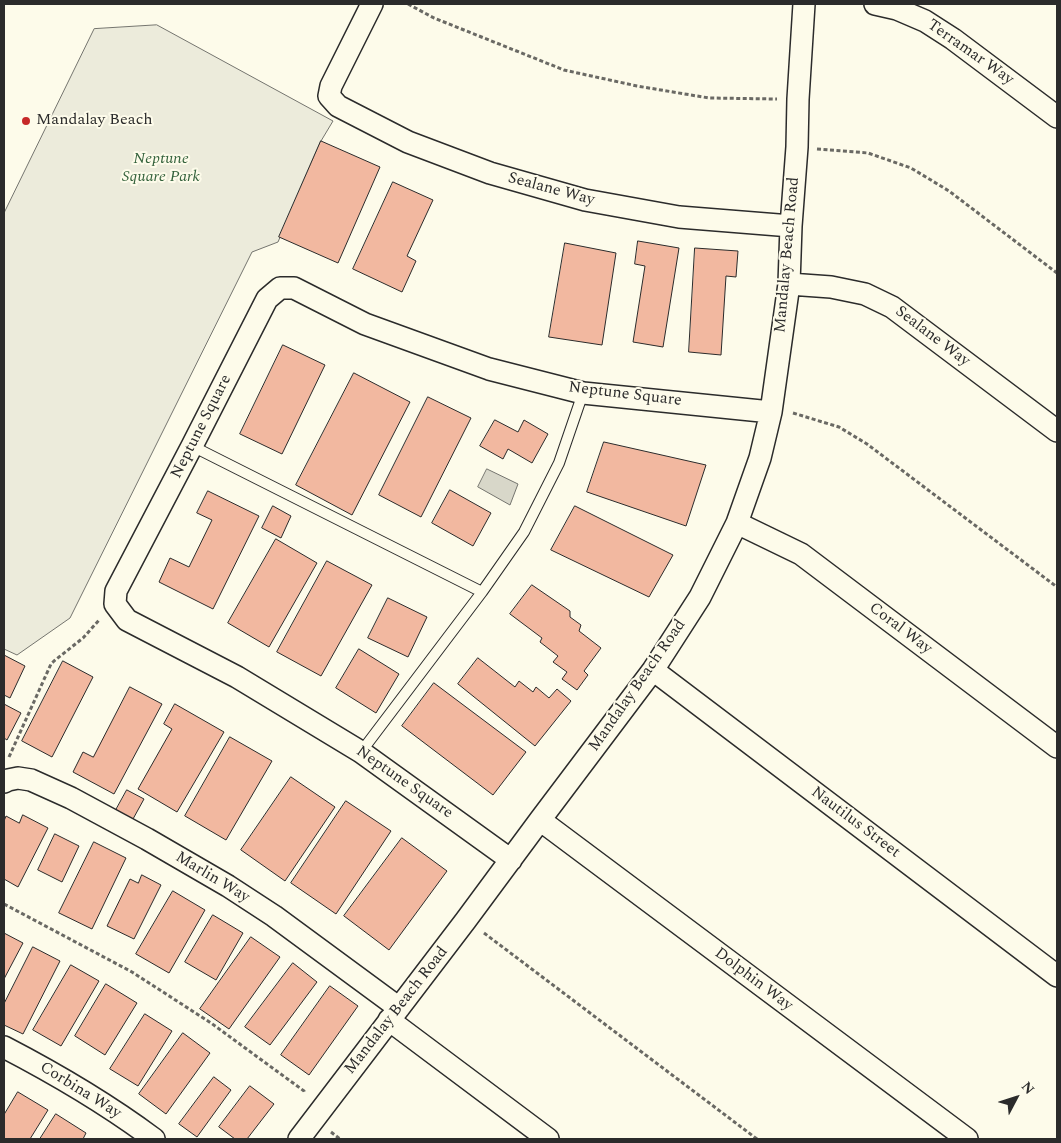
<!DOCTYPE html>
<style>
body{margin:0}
#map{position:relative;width:1061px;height:1143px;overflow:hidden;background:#fdfbea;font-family:Spectral,serif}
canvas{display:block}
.frame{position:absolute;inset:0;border:5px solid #2b2b2b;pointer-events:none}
.north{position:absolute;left:991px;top:1073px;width:50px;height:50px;-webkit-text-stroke:4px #fdfbea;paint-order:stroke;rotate:50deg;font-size:14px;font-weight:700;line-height:20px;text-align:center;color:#2b2b2b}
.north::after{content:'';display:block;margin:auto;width:18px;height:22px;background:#2b2b2b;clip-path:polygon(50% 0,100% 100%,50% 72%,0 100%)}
</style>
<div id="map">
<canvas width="1061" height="1143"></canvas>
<div class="frame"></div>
<div class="north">N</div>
</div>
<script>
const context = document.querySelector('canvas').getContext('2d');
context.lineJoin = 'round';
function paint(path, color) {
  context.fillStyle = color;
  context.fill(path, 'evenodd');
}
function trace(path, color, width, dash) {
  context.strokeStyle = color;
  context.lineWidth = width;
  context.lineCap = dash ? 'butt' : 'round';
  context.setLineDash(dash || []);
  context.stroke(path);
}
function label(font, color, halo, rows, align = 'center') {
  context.font = font + ' Spectral,serif';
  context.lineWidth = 4;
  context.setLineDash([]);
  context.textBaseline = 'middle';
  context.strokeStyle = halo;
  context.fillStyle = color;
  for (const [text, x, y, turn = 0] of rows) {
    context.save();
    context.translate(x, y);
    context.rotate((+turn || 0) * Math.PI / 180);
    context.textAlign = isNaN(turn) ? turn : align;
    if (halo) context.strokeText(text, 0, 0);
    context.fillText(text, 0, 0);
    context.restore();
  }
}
const green = new Path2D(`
 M157,25L333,121L321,141L278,242L252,252L70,618L17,655L4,649V213L94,29Z`);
const water = new Path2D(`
 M487,469L518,484L510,505L478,487Z`);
const building = new Path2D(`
 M321,141L380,167L338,263L279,237Z
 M393,182L433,200L407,256L416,261L402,292L353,269Z
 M638,241L679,248L663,347L633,342L645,266L635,264Z
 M565,243L616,253L602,345L549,337Z
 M695,248L738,251L736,277L726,276L721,355L689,352Z
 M283,345L325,365L282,454L240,434Z
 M354,373L410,402L352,515L296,485Z
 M428,397L471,418L421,517L379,495Z
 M495,420L518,432L524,420L548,434L532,463L508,449L503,459L480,446Z
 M604,442L706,465L686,526L587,492Z
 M450,490L491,513L473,546L432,523Z
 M208,491L259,516L213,609L159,582L170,558L189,567L212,520L197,513Z
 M273,506L291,516L281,538L262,528Z
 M575,506L673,555L649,597L551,550Z
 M276,539L317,563L269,647L228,623Z
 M327,561L372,585L321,676L277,652Z
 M532,585L570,611V617L581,625L579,631L601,648L584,671L588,675L577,690L562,679L567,672L553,662L558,656L540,642L542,638L510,614Z
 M388,598L427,617L408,657L368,638Z
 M359,649L399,674L376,713L336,688Z
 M4,655L25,666L10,698L4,695Z
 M478,658L515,687L519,681L533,692L536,687L549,698L557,689L571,701L535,746L458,684Z
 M63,661L93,677L52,757L22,741Z
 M434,683L526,752L493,795L402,726Z
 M130,687L162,704L114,794L73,772L83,752L93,757Z
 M4,704L21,713L7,740L4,738Z
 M175,704L224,732L177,812L138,789L172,729L164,724Z
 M230,737L272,761L226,840L185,816Z
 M291,777L335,807L285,881L241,850Z
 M127,790L144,799L133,819L116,810Z
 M346,801L391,831L336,914L291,883Z
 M23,815L48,828L18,887L4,879V821L6,816L19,823Z
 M55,834L79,846L62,882L38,870Z
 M402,838L447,871L389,950L344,916Z
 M94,842L126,858L92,929L59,913Z
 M142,875L161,885L134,939L107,926L130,879L138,883Z
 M173,891L205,910L169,973L136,954Z
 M213,915L243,933L216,980L185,962Z
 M4,933L23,943L4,979Z
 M251,937L280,957L229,1029L200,1009Z
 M33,947L60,961L23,1034L4,1025V1004Z
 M293,963L317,982L270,1045L245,1027Z
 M71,965L99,981L61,1046L33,1030Z
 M106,984L137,1003L105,1055L75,1036Z
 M330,986L358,1006L309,1075L281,1055Z
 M145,1014L172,1031L138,1086L110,1069Z
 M183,1033L210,1053L166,1114L139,1094Z
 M214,1077L231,1090L197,1137L179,1124Z
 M250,1086L274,1104L247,1139H235L219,1127Z
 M18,1092L48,1110L30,1139H4V1115Z
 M56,1114L86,1133L83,1139H40Z`);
const path = new Path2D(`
 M408,4L434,18L564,70L637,86L709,98L777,99
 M817,149L868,153L911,168L949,191L1057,273
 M793,413L839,427L867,444L1057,587
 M9,757L51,664L54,661L83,638L100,619
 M4,904L132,972L211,1023L304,1091L305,1094
 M484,933L757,1139
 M331,1132L340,1139`);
const service = new Path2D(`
 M192,446L482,592
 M361,752L482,592L524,532L559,463L583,393`);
const minor = new Path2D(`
 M372,4L331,86L329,96L338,106L408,142L490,173L585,200L679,217L791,226
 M875,4L897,9L925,21L953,39L1057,117
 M789,284L831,287L865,294L892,307L1057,431
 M737,523L801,554L1057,747
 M653,670L1057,976
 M4,782L8,780L18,778L31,780L71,798L147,839L228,886L274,916L399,1008
 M540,820L967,1139
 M511,860L361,752L237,677L127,620L115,604L116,591L192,446L267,299L280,288H294L365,324L489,369L583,393L771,412
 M389,1020L548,1139
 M4,1047C56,1074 107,1104 154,1139
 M299,1139L466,920L540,820L653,670L700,597L737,523L760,458L771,412L789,284L791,226L797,147L798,99L804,4`);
const markers = [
 [26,121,5,"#c62828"]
];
const streetNames = [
 ["Terramar Way",970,53,35],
 ["Sealane Way",551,190,15],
 ["Mandalay Beach Road",788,255,-85],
 ["Sealane Way",932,337,37],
 ["Neptune Square",625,395,7],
 ["Neptune Square",202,427,-63],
 ["Coral Way",900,629,37],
 ["Mandalay Beach Road",638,686,-55],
 ["Neptune Square",404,783,35],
 ["Nautilus Street",855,823,37],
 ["Marlin Way",212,878,31],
 ["Dolphin Way",753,980,37],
 ["Mandalay Beach Road",397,1011,-52],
 ["Corbina Way",80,1091,32]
];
const poiNames = [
 ["Mandalay Beach",36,121]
];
const parkNames = [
 ["Neptune",161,160],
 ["Square Park",161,178]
];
paint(green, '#ecebdb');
trace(green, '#74746e', 1);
paint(water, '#d8d7c9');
trace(water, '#74746e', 1);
paint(building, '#f2b8a0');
trace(building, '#2b2b2b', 1);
trace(service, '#2b2b2b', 12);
trace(minor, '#2b2b2b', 24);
trace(path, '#6a6964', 3, [4, 2.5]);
trace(service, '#fdfbea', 10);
trace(minor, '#fdfbea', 21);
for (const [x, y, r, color] of markers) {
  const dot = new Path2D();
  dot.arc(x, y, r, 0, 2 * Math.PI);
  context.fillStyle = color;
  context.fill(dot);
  trace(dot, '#fdfbea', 2);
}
label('16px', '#2b2b2b', '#fdfbea', streetNames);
label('16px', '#2b2b2b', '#fdfbea', poiNames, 'left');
label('italic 16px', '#34623c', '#fdfbea', parkNames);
</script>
